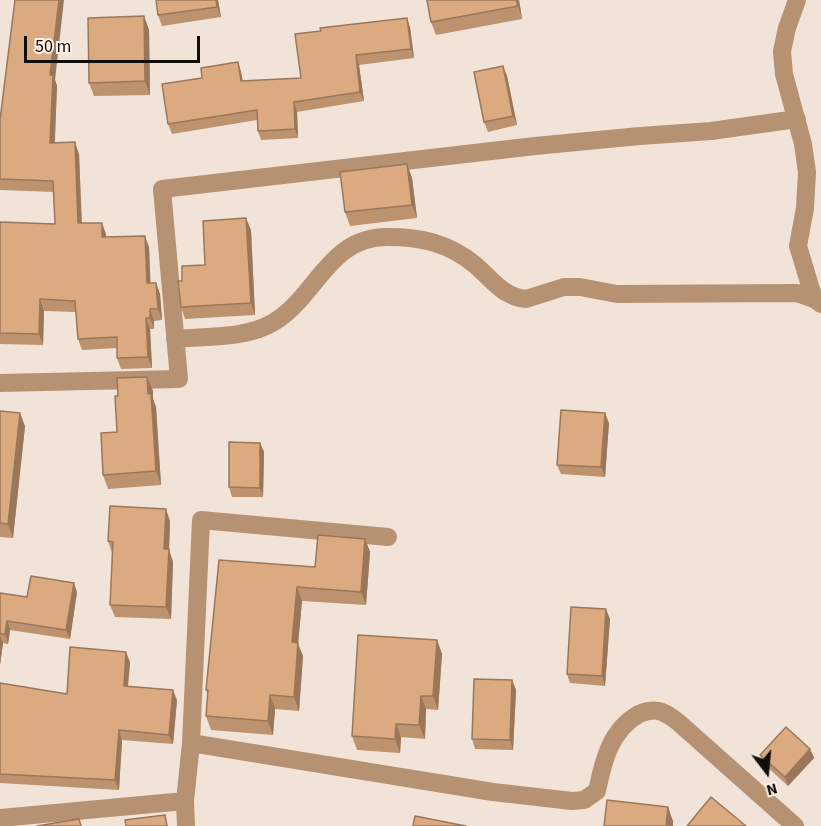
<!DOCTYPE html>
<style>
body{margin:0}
#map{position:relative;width:821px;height:826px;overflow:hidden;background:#f1e3d8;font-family:"Source Sans 3",sans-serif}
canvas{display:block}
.north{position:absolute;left:737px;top:742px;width:60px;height:60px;-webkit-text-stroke:4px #fef0e5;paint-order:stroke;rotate:164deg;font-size:16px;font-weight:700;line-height:24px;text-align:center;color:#110d09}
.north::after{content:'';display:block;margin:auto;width:21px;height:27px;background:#110d09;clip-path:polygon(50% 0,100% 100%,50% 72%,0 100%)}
.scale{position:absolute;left:24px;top:36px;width:176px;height:27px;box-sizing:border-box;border:3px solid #110d09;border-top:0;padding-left:8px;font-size:18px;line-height:21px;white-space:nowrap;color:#110d09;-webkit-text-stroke:4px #fef0e5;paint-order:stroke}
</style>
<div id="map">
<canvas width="821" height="826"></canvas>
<div class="north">N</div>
<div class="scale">50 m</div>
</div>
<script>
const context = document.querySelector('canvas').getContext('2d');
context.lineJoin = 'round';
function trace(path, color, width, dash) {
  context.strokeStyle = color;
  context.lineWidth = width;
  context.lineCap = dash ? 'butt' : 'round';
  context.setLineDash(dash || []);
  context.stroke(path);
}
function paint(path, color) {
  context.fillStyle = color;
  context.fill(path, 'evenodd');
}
const street = new Path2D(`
 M797,0L787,28L782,51L784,74L803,144L807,172L805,208L798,246L814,299
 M175,339C207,336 246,339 274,322C317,296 329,236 388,237C421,237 448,243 474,264C490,277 502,297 526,299L564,287H580L617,294L797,293L814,299L821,304
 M0,383L179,379L162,189L535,146L640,136L711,131L797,119
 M191,743L493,792L572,801L584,800L597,791C603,762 610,730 639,714C646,711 654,709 662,712C667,714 673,718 678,722L795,826
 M0,818L185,801
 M186,826L185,801L191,743L201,520L388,537`);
const wall = new Path2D(`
 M156,0H218L221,17L162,26L158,15Z
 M519,0L522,19L436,35L431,22Z
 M144,16L149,30L150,95L94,96L89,83Z
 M410,27L414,58L359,65L364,101L297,112L298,138L261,140L258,131L257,120L172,134L168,124L202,78L238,62L241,72L243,81L301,78Z
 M507,76L517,125L488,132L484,122Z
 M55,80L57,86L55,143L79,154L82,223L106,234V237L149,247L150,283H156L160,294L162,320L154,321V329H150L152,368L121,369L117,358V348L82,350L78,339L76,312L44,311L43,345L0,344V222L55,224L54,192L0,190V120Z
 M407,164L412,178L417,218L350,226L345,212Z
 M251,230L255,315L185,319L181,307L182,281Z
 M147,377L153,391V399L156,407L161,485L108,489L103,475L117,432L118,396Z
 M0,411L25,426L13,538L0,537Z
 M609,423L605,477L561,474L557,465Z
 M260,443L264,452L263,497H232L229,487Z
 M170,521L169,550L173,562L171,619L115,617L110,605L112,553L108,541Z
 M365,539L370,552L366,605L302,601L298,644L303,656L299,711L275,709L273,735L211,730L206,716L208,694L206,690L315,567Z
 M77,592L70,639L10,630L8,644L3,643L0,665V593L27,597Z
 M610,619L605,686L570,683L567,674Z
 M437,640L442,654L438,710L426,709L425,739L401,737L400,753L357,750L352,736Z
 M130,662L128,686L177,700L173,744L122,740L119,790L0,783V683L67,694Z
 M512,680L516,690L513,750L475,749L472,739Z
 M810,749L814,758L788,786L764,764L760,755Z`);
const shadedWall = new Path2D(`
 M59,0H64L55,80L57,86L54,154L50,143V75Z
 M216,0H218L221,17L217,7Z
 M516,0H519L522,19L518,6Z
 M144,16L149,30L150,95L145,81Z
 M407,18L410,27L414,58L411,49Z
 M356,55L359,65L364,101L360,92Z
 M238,62L241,72L244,91L241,81Z
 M503,66L507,76L517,125L513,116Z
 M294,102L297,112L298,138L295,129Z
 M75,142L79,154L82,234L78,223Z
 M407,164L412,178L417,218L412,205Z
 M246,218L251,230L255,315L251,303Z
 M102,223L106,234V248L102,237Z
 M145,236L149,247L151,295L147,283Z
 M156,283L160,294L162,320L158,309Z
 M40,299L44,311L43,345L39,334Z
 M150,309L154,321V329L150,318Z
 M146,318L150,329L152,368L148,357Z
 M147,377L153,391V399L156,407L161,485L156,471L148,394Z
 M20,413L25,426L13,538L8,524Z
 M605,413L609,423L605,477L601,467Z
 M260,443L264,452L263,497L260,488Z
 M166,509L170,521L169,550L173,562L171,619L166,607L164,549Z
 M365,539L370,552L366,605L361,592Z
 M74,583L77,592L70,639L66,630Z
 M297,587L302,601L298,644L303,656L299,711L294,697L292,642Z
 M606,609L610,619L605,686L602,676Z
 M7,621L10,630L8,644L5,634Z
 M0,636L3,643L0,665Z
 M437,640L442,654L438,710L433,696Z
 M126,652L130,662L127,696L124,686Z
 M512,680L516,690L513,750L510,740Z
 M173,690L177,700L173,744L169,735Z
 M270,695L275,709L273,735L268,721Z
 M421,696L426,709L425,739L419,725Z
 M396,724L401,737L400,753L395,739Z
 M119,730L122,740L119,790L115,780Z
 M810,749L814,758L788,786L785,777Z
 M668,807L673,821V826H666Z`);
const building = new Path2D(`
 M15,0H59L50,75H53L50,143L75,142L78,223H102V237L145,236L147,283H156L158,309H150V318H146L148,357L117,358V337L78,339L75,301L40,299L39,334L0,333V222L55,224L53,181L0,179V120Z
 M156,0H216L217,7L158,15Z
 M427,0H516L518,6L431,22Z
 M144,16L145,81L89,83L88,18Z
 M407,18L411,49L356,55L360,92L294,102L295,129L258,131L257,110L168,124L162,84L202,78L201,68L238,62L241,81L301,78L295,34L321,31L320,28Z
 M503,66L513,116L484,122L474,72Z
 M407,164L412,205L345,212L340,172Z
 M246,218L251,303L181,307L178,281H182V266L205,265L203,221Z
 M147,377L148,394L151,393L156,471L103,475L101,433L117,432L115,396H118L117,378Z
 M561,410L605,413L601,467L557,465Z
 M0,411L20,413L8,524L0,523Z
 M229,442L260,443V488L229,487Z
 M110,506L166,509L164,549H169L166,607L110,605L113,542L108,541Z
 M318,535L365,539L361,592L297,587L292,642L298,643L294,697L270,695L268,721L206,716L208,690H206L219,560L315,567Z
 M31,576L74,583L66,630L7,621L5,634H0V593L27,597Z
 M571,607L606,609L602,676L567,674Z
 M358,635L437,640L433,696H421L419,725L396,724L395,739L352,736Z
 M70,647L126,652L124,686L173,690L169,735L119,730L115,780L0,774V683L67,694Z
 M474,679L512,680L510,740L472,739Z
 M786,727L810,749L785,777L760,755Z
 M711,797L746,826H687Z
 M607,800L668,807L666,826H604Z
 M165,815L167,826H126L125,820Z
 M415,816L466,826H413Z
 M79,819L81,826H37Z`);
trace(street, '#b79272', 18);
paint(wall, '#bd926f');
paint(shadedWall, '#9a775a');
paint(building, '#dcaa81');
trace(building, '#9a775a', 1.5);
</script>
